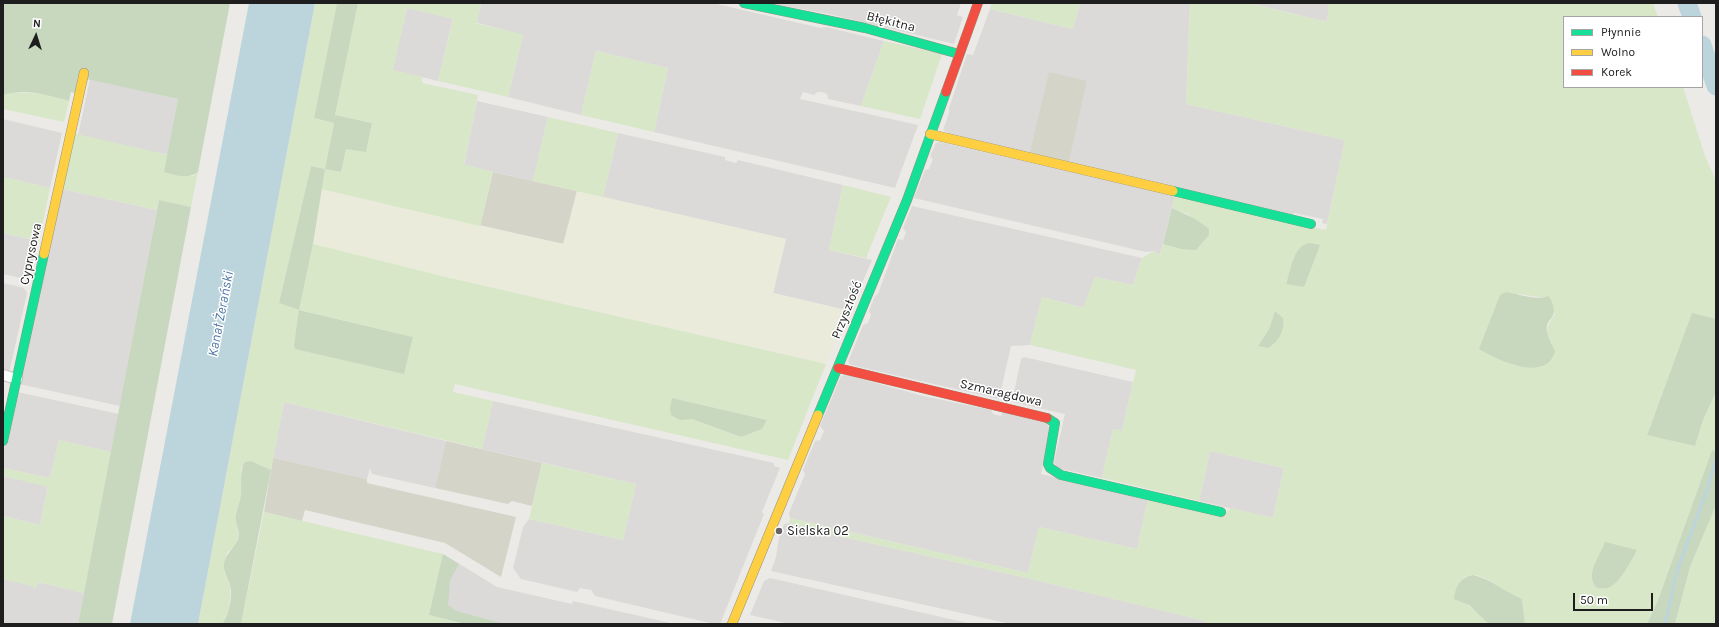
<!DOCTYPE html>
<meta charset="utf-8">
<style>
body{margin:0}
#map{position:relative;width:1719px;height:627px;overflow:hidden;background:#eceae7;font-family:Karla,sans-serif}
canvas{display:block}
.frame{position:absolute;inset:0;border:4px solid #1e1e1e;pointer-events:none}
.legend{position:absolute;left:1563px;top:16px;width:140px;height:72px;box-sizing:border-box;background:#fff;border:1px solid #a5a5a5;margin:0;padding:5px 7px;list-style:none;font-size:12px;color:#1e1e1e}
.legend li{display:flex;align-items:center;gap:8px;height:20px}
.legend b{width:20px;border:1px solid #a5a5a5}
.north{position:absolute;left:16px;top:16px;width:40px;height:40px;-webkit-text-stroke:3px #fff;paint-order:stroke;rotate:4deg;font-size:11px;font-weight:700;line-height:16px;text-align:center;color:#1e1e1e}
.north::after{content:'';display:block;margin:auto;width:14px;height:18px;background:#1e1e1e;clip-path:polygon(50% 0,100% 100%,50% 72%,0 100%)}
.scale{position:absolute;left:1573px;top:593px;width:80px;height:18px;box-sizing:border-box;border:2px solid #1e1e1e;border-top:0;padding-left:5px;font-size:12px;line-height:14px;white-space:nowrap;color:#1e1e1e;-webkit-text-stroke:3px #fff;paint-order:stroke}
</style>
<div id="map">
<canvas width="1719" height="627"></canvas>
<div class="frame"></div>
<ul class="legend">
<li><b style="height:5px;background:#16e098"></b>Płynnie</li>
<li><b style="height:5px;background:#ffcf43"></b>Wolno</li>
<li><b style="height:5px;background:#f24e42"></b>Korek</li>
</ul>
<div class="north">N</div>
<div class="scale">50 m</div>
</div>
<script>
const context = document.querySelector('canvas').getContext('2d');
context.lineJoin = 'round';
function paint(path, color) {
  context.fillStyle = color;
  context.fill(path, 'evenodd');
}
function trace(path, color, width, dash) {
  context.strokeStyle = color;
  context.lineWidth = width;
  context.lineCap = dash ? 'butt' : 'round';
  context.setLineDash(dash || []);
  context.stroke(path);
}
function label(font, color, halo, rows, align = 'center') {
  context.font = font + ' Karla,sans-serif';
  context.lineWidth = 3;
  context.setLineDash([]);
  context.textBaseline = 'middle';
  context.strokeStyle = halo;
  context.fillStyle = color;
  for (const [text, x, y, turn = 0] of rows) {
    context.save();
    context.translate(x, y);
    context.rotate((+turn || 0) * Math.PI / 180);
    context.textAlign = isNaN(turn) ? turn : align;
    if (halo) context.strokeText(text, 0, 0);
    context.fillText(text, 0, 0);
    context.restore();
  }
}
const residential = new Path2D(`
 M481,3H712L821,28L826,27L884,41L861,106L828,99L827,94L822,92H817L814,95L803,92L800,99L918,125L895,188L654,132L668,68L596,51L581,115L508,97L523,35L477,23Z
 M768,3H961L957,15L963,17L954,44L829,14Z
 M1080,3H1190L1186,104L1345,140L1327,224L1322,223L1323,219L1294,213L1293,216L1069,163L1087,81L1029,156L957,139L943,130L949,113V108L967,54L973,55L990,9L1073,29Z
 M1249,3H1329L1327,22L1287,12Z
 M407,8L453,18L438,81L392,70Z
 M90,79L178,99L168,155L78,135Z
 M477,101L548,117L533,181L464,165Z
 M3,119L62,133L50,188L3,177Z
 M618,133L725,157V160L736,163L738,160L843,185L829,250L872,260L850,311L773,293L786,239L603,197Z
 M940,142L1175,196L1160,255L1154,251L1146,252L914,198L925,170L929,169L933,159L930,156L936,143Z
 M62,189L157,210L120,406L19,384Z
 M912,206L1142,258L1133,285L1095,277L1084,308L1042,297L1030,345L1011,346L999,399L851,365L848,362L863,325L868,323L871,315L869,311L875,296L878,294L898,239L903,240L906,232L903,228Z
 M3,233L39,241L30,280L3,274Z
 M3,283L24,288L27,293L9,373L3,372Z
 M1024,357L1133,382L1122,431L1113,429L1102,478L1057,468L1054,462L1065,414L1012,402L1021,359Z
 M847,375L923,396L991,410L993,414L1001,416L1002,412L1045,423L1051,429L1041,474L1148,499L1137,549L1039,527L1028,573L790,518L789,513L805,474L803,470L815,441L820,440L824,431L820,426L841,376Z
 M17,392L119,414L111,452L59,440L50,478L3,468V455Z
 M493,401L774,463V466L780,468L762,512L764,514L720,624H714L595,596L591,590L580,588L577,592L521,579L513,568L523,527L529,519L623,540L636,484L482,449Z
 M284,402L446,441L435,488L372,474L370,468L367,479L273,458Z
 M1210,451L1284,468L1273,518L1199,501Z
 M3,476L48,486L40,525L3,516Z
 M789,523L833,535L1027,578L1206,621L1205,624H1011L771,571L776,557L779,538L784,524Z
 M443,554L497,587L572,604L573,601L675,624H466L429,615Z
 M770,578L972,624H790L750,615L764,581Z
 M3,579L33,586L35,588L38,582L84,593L78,624H3Z`);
const construction = new Path2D(`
 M1049,72L1087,81L1069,163L1029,156Z
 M493,172L577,191L564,244L480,226Z
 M446,441L542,463L532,506L512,501L508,504L435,488Z
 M273,458L367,479V483L516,517L501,577L445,543L305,510L302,521L264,512Z`);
const farmland = new Path2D(`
 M321,189L563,244L577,191L717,223L786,239L773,293L850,311L826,364L450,278L313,244Z`);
const grass = new Path2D(`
 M315,3H337L314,118L334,123L325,169L341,172L346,148L366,152L372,123L335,115L358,3H481L477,24L523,34L508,97L438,81L453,19L407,8L393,70L422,77V83L478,95L464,164L493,172L480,226L321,189L325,169L311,166L279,303L299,310L313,244L450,278L826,364L788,460L455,384L453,392L493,401L482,449L284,402L271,470L251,461L241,468V497L236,513V520L239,536L235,545L227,553L224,571L230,586V597L229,608L222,624H198ZM300,310L413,337L404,373L294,345ZM672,398L767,420L762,429L741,437L692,419Z
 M992,3H1080L1073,29L990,9Z
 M1190,3H1249L1327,22L1329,3H1653L1658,17H1564V87H1683L1705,156L1716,181V319L1692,314L1647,434L1695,446L1703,420L1716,392V451L1712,450L1658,600L1647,624H1525L1522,599C1518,597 1514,596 1510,594C1496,586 1473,563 1459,583L1464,602L1482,616L1489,624H1205V621L1027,578L833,535L789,523L790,518L1028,573L1039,527L1137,549L1148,499L1222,516L1231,508L1273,518L1284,468L1210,451L1199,501L1102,478L1113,429L1122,431L1136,370L1030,345L1042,297L1083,308L1095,277L1133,285L1142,258L1154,251L1160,255L1163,244L1181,249L1200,245L1209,235L1188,214L1172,208L1175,196L1326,230L1345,140L1186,104ZM1296,255L1304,287L1286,283ZM1518,294L1546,298L1555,314C1547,325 1544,333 1552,344L1516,366L1494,357ZM1275,311L1283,318L1282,329L1258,346L1269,329ZM1637,550L1627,568L1620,576L1596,561L1601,553Z
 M884,41L942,54L920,119L861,106Z
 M596,51L668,68L654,132L581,115Z
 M10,92L47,94L69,101L64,122L3,109V95Z
 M548,117L618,133L603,197L533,181Z
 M73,133L168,155L165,172L193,176L198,172L191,207L159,200L157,210L62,189Z
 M3,177L50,188L39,241L3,233Z
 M843,185L891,197L866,258L829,250Z
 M59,440L111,452L84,593L38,582L35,589L32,586L3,579V516L40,525L48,487L3,476V468L50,478Z
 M542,463L636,484L623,540L529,519Z
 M1716,505V624H1675L1690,567Z
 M264,512L443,554L429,615L466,624H241Z`);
const forest = new Path2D(`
 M3,3H230L198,172C187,180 176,175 164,172L178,99L78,77L75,93L71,92L69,101C48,95 24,88 3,95Z
 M337,3H358L335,115L372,123L366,152L346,149L341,172L325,169L313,244L299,310L413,337L404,374L295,349L294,345L299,310L279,303L311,166L325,169L334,123L314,118Z
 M159,200L191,207L112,624H78Z
 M1172,208C1186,214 1197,219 1209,229V235L1196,250L1181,249L1163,244Z
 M1310,243L1320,245L1304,287L1286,284C1291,270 1293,245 1310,243Z
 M1506,292C1518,294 1537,301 1549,296C1562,321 1545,315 1547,331C1548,339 1553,345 1555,352C1553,356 1551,361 1548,363C1529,376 1497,359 1479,349L1500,295Z
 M1275,311L1283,318C1285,331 1279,341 1268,348L1258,346L1269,329Z
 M1692,313L1716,319V392L1703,420L1695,446L1647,435Z
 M672,398L767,420L762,429L741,437L692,419L680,420L671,415L670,408Z
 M1712,450L1716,451V505L1690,567L1675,624H1647L1658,600Z
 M251,461L271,470L241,624H222C229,614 233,597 230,585C228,578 223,572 224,564C226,552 239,544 239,535C239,530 236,525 236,520C235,511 240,504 241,495C242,484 239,472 245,462Z
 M1605,542L1637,550C1632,560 1620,582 1610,587C1607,589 1601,588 1597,588C1584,575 1600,556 1605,542Z
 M443,554L459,564L450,580L448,605L456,611L505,624H466L429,615Z
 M1473,575C1492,579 1504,592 1522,599L1525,624H1489L1469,605L1454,599C1456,586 1459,578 1473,575Z`);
const water = new Path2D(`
 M249,3H315L198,624H130Z`);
const stream = new Path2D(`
 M1665,624L1677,571L1707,490L1716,459`);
const river = new Path2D(`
 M1687,3L1692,17
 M1702,45L1716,86`);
const street = new Path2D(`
 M3,375L17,379`);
const fast = new Path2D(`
 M744,3L865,28L959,54
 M1173,191L1311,224
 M818,415L907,200L946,92
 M1047,418L1055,423L1048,464L1050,468L1061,475L1221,512
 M3,441L44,254`);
const slow = new Path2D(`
 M930,134L1173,191
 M44,254L84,73
 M732,624L818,415`);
const jam = new Path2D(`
 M946,92L978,3
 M838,368L1047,418`);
const markers = [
 [779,531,4,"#666564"]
];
const streetNames = [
 ["Błękitna",891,22,14],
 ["Cyprysowa",31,254,-78],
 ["Przyszłość",847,310,-68],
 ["Szmaragdowa",1001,393,13]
];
const poiNames = [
 ["Sielska 02",787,531]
];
const waterNames = [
 ["Kanał Żerański",221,314,-79]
];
paint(residential, '#dbdad8');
paint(construction, '#d4d4c9');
paint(farmland, '#eaebdb');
paint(grass, '#d8e7c8');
paint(forest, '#c7d8be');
paint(water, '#bcd5dc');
trace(stream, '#bcd5dc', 3);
trace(river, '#bcd5dc', 19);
trace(street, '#c3c2c1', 12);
trace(fast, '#929480', 10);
trace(slow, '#929480', 10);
trace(jam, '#929480', 10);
trace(street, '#fcfcfb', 10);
trace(fast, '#16e098', 9);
trace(slow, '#ffcf43', 9);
trace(jam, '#f24e42', 9);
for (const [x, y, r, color] of markers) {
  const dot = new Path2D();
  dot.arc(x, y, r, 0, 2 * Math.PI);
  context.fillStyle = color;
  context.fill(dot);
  trace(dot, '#fff', 1.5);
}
label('13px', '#1e1e1e', '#fff', streetNames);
label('13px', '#1e1e1e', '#fff', poiNames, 'left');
label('italic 14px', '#5178a6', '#fff', waterNames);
</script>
